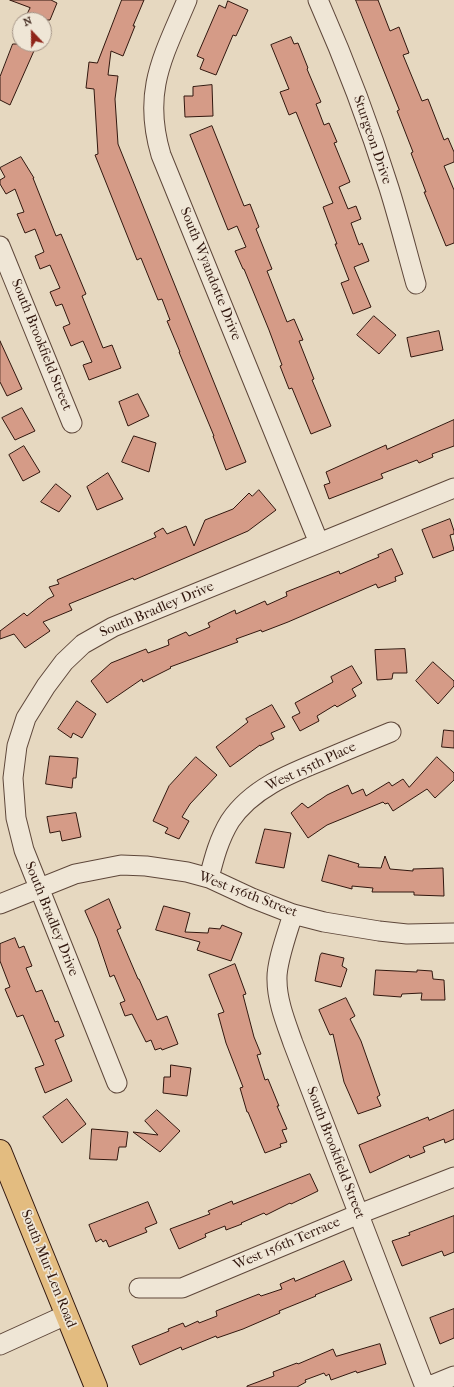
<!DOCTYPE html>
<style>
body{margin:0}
#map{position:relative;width:454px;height:1387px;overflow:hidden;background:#e6d8c0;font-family:"IM FELL French Canon",serif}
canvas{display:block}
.north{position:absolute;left:12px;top:12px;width:40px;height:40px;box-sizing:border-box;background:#efe6d6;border:1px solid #a39386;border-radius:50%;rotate:338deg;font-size:11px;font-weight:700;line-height:16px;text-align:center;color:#31170e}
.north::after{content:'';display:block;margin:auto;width:14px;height:18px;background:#8f2418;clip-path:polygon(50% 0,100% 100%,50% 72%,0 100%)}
</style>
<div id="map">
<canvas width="454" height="1387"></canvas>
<div class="north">N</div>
</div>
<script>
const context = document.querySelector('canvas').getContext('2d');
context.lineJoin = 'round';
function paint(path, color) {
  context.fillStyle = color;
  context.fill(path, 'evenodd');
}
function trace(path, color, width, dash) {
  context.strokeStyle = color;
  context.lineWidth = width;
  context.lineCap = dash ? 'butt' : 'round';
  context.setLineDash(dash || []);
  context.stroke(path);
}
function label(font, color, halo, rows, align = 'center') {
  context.font = font + ' "IM FELL French Canon",serif';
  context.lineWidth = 3.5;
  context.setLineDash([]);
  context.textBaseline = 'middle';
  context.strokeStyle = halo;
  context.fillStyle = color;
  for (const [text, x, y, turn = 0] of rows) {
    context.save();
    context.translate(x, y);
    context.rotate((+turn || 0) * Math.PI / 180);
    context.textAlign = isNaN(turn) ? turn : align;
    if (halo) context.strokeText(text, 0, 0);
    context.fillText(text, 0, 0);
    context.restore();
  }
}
const building = new Path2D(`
 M10,0H51L57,3L50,20H24L30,8Z
 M122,0H144L133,26H135L123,56L111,51L108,75L118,76L115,99L118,144L246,462L226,470L213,436H214L179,352H180L167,321L170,320L162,299L158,300L141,258L137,260L95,155L98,154L94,89L86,88L89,62L97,63Z
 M356,0H378L390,31L399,27L409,53L403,55L422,101L428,99L444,140L448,138L454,152V162L444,166L454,190V243L446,246L424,192H426L411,153L413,152L397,111L399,110Z
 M228,1L248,10L236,36L233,35L216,75L200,69L204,59L197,56L219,5L225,8Z
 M291,37L294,44L298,43L308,68L307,69L321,102L316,104L324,125L329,123L337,142L334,143L350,182L339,187L348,209L356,206L361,219L351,223L359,245L362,243L369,261L354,267L371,307L353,314L341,283L349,280L335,244H337L323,207L333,203L296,112L289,115L280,92L289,89L271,45Z
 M13,44H37L10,105L0,100V77Z
 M212,85L213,116L185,117L184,96H193V87Z
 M212,126L244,206L250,204L259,227L256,229L272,269L267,271L287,322L294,319L303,340L299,341L314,379L312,380L331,426L311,434L292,388L289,389L280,366L282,365L269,330L244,269H243L235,251L246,247L237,226L228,230L190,135Z
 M21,157L34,178H33L56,236L61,234L86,294L82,296L103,348L112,345L121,368L89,380L83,365L92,362L83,341L71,346L63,327L70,324L62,304L56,306L50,292L60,288L50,265L40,269L35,256L44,252L35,229L25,233L17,214L24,212L15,189L6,194L0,184V180L5,177L0,168Z
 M374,316L396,335L379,354L357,335Z
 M439,331L443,350L411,357L407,338Z
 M0,341L22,389L7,396L0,382Z
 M138,394L149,416L128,426L119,402Z
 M22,408L35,431L15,440L2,418Z
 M454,420V446L432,454L433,457L419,463L417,460L381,474L383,478L329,499L324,485L330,483L326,472L386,445L387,449Z
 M134,436L156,443L149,472L122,462Z
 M24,446L40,472L23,481L9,455Z
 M108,473L123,499L97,510L87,487Z
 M56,484L71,496L59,512L41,502Z
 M259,490L276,510L248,531L134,580L133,578L69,604L72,610L43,622L50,631L25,648L14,634L0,639V631L24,613L27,616L48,599L54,596L49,587L59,584L57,580L156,537L154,533L163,528L167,534L186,526L194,546L205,520L233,509L249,493L252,496Z
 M450,519L454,531V534L450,535L454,550L433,558L422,530Z
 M392,549L403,574L395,577L396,581L378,588L376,584L288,622L262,632L261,630L236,639L238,642L170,667L171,668L143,682L142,679L107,703L91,681L111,663L146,649L148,653L169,645L168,640L186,632L189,636L210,627L208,623L235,610L236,614L265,601L267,605L287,596L286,592L339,571L340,574L367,562L379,557L378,555Z
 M405,649L407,673H393L392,679L377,680L375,650Z
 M433,662L454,681V686L438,704L416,681Z
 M352,666L362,683L352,689L356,696L337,707L335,705L317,716L319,721L300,731L292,717L300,713L295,703L333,682L331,677Z
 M77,701L96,714L82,738L73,733L71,738L58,729Z
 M272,705L285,727L271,733L274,739L260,746V745L230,767L216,747L248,722L246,719Z
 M444,730L454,731V748L442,747Z
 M50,756L78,758L76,778H73L72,788L46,784Z
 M196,757L217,775L190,804L182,817L189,821L179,839L165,833L168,828L153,821L169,786Z
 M437,757L454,773V780L435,798L427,789L393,811L388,803L385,804L383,802L327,825L308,838L291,813L302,803L308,808L327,795L348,785L352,794L363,789L366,796L389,782L392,786L403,779L409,787Z
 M76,813L81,837L62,841L60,831L50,833L47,817Z
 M265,829L291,833L284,868L256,863Z
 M329,855L359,864L358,867L381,868L385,856L390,869L413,871V869L443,868L444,896L414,895V892H372L373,888L352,886V889L322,881Z
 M109,899L121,928L117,930L138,979H139L157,1020L167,1016L178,1044L162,1050L161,1048L155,1050L151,1040L146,1042L132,1014L125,1016L120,1003L125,1001L114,975L110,977L97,938L85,911Z
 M164,906L190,913L185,932L208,933L209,928L220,929L222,925L242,933L231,961L197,950L200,942L156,930Z
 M15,938L19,948L24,946L32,966L26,968L36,992L42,990L55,1022L58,1021L64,1036L55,1040L72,1081L45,1093L35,1068L44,1065L23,1015L17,1017L5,989L10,987L0,961V944Z
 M322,953L344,958L342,966L347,969L341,987L315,981L320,956Z
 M235,964L246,994L243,995L254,1037L261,1054L257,1055L265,1080L268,1079L279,1106H277L287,1129L282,1130L287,1142L280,1144L281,1147L265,1153L248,1112H247L240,1088L243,1087L226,1043L218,1014L224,1012L209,975Z
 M376,970L417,972V970L432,971L433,979L444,980L445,1000H421L422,993L402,994L401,997L374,995Z
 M346,998L355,1016L350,1019L361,1041L380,1095L377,1097L381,1106L358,1114L344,1082L333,1034L330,1035L319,1010Z
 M171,1065L191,1068L187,1096L163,1093L164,1077H170Z
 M67,1099L86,1124L62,1143L43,1117Z
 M157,1110L180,1131L160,1152L133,1132L158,1135L145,1121Z
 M454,1110V1139L445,1143L444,1139L423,1147L425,1152L410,1158L409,1155L370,1173L359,1145L428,1117L429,1120Z
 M92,1129L128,1132L126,1147H119L117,1160L90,1159Z
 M310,1174L318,1191L291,1204L290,1203L266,1215L264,1213L241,1223L242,1224L226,1230L225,1226L205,1234L206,1237L179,1249L170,1229L210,1214L208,1211L232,1201L233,1204Z
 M148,1202L157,1223L145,1228L147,1232L109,1247L106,1240L103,1242L101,1239L96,1242L89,1225Z
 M454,1216V1252L444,1256L442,1251L402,1266L392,1241L410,1235L409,1233Z
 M344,1261L352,1280L315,1295L316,1296L279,1311L280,1313L243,1329L217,1338L216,1336L182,1350L181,1347L140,1365L132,1346L169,1331L168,1329L183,1323L185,1327L198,1321L199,1323L217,1316L216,1311L259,1294L261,1296L282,1289L280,1284L294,1278L295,1281Z
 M454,1309V1338L440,1344L430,1318Z
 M380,1344L386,1364L357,1373L356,1371L331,1380L329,1374L326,1376L324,1373L305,1380L306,1382L297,1387H247V1386L274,1376L273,1372L297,1363L298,1364L333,1349L336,1356Z`);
const minor = new Path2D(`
 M187,0C163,57 142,91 161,155L319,543
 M318,0C345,61 369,124 389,188C399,220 407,252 416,284
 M0,246L72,423
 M209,878C214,858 219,839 230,821C252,788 291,773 326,759C347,750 369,741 391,732
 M0,904L75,874L121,865L146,866L187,872L209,878L252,898L293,914L324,922L379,931L407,934L454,933
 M293,914C288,931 276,963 277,980C277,1001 286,1023 293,1043L425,1387
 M117,1083L24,850L16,818L13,778L17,746L26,718L46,686L64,662L83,644L113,627L454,488
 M139,1288H182L359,1214L454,1177
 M0,1345L66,1315
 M427,1387L454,1376`);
const major = new Path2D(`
 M0,1151L96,1387`);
const streetNames = [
 ["Sturgeon Drive",372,140,71],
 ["South Wyandotte Drive",210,274,68],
 ["South Brookfield Street",41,345,68],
 ["South Bradley Drive",157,610,-23],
 ["West 155th Place",311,767,-25],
 ["West 156th Street",248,895,21],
 ["South Bradley Drive",51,919,68],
 ["South Brookfield Street",335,1153,69],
 ["West 156th Terrace",287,1244,-23],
 ["South Mur-Len Road",48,1269,68]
];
paint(building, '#d59b87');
trace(building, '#31170e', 1);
trace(minor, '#5e473a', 21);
trace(major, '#31170e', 24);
trace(minor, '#efe6d6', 19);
trace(major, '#e3bc80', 22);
label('14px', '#31170e', '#efe6d6', streetNames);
</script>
